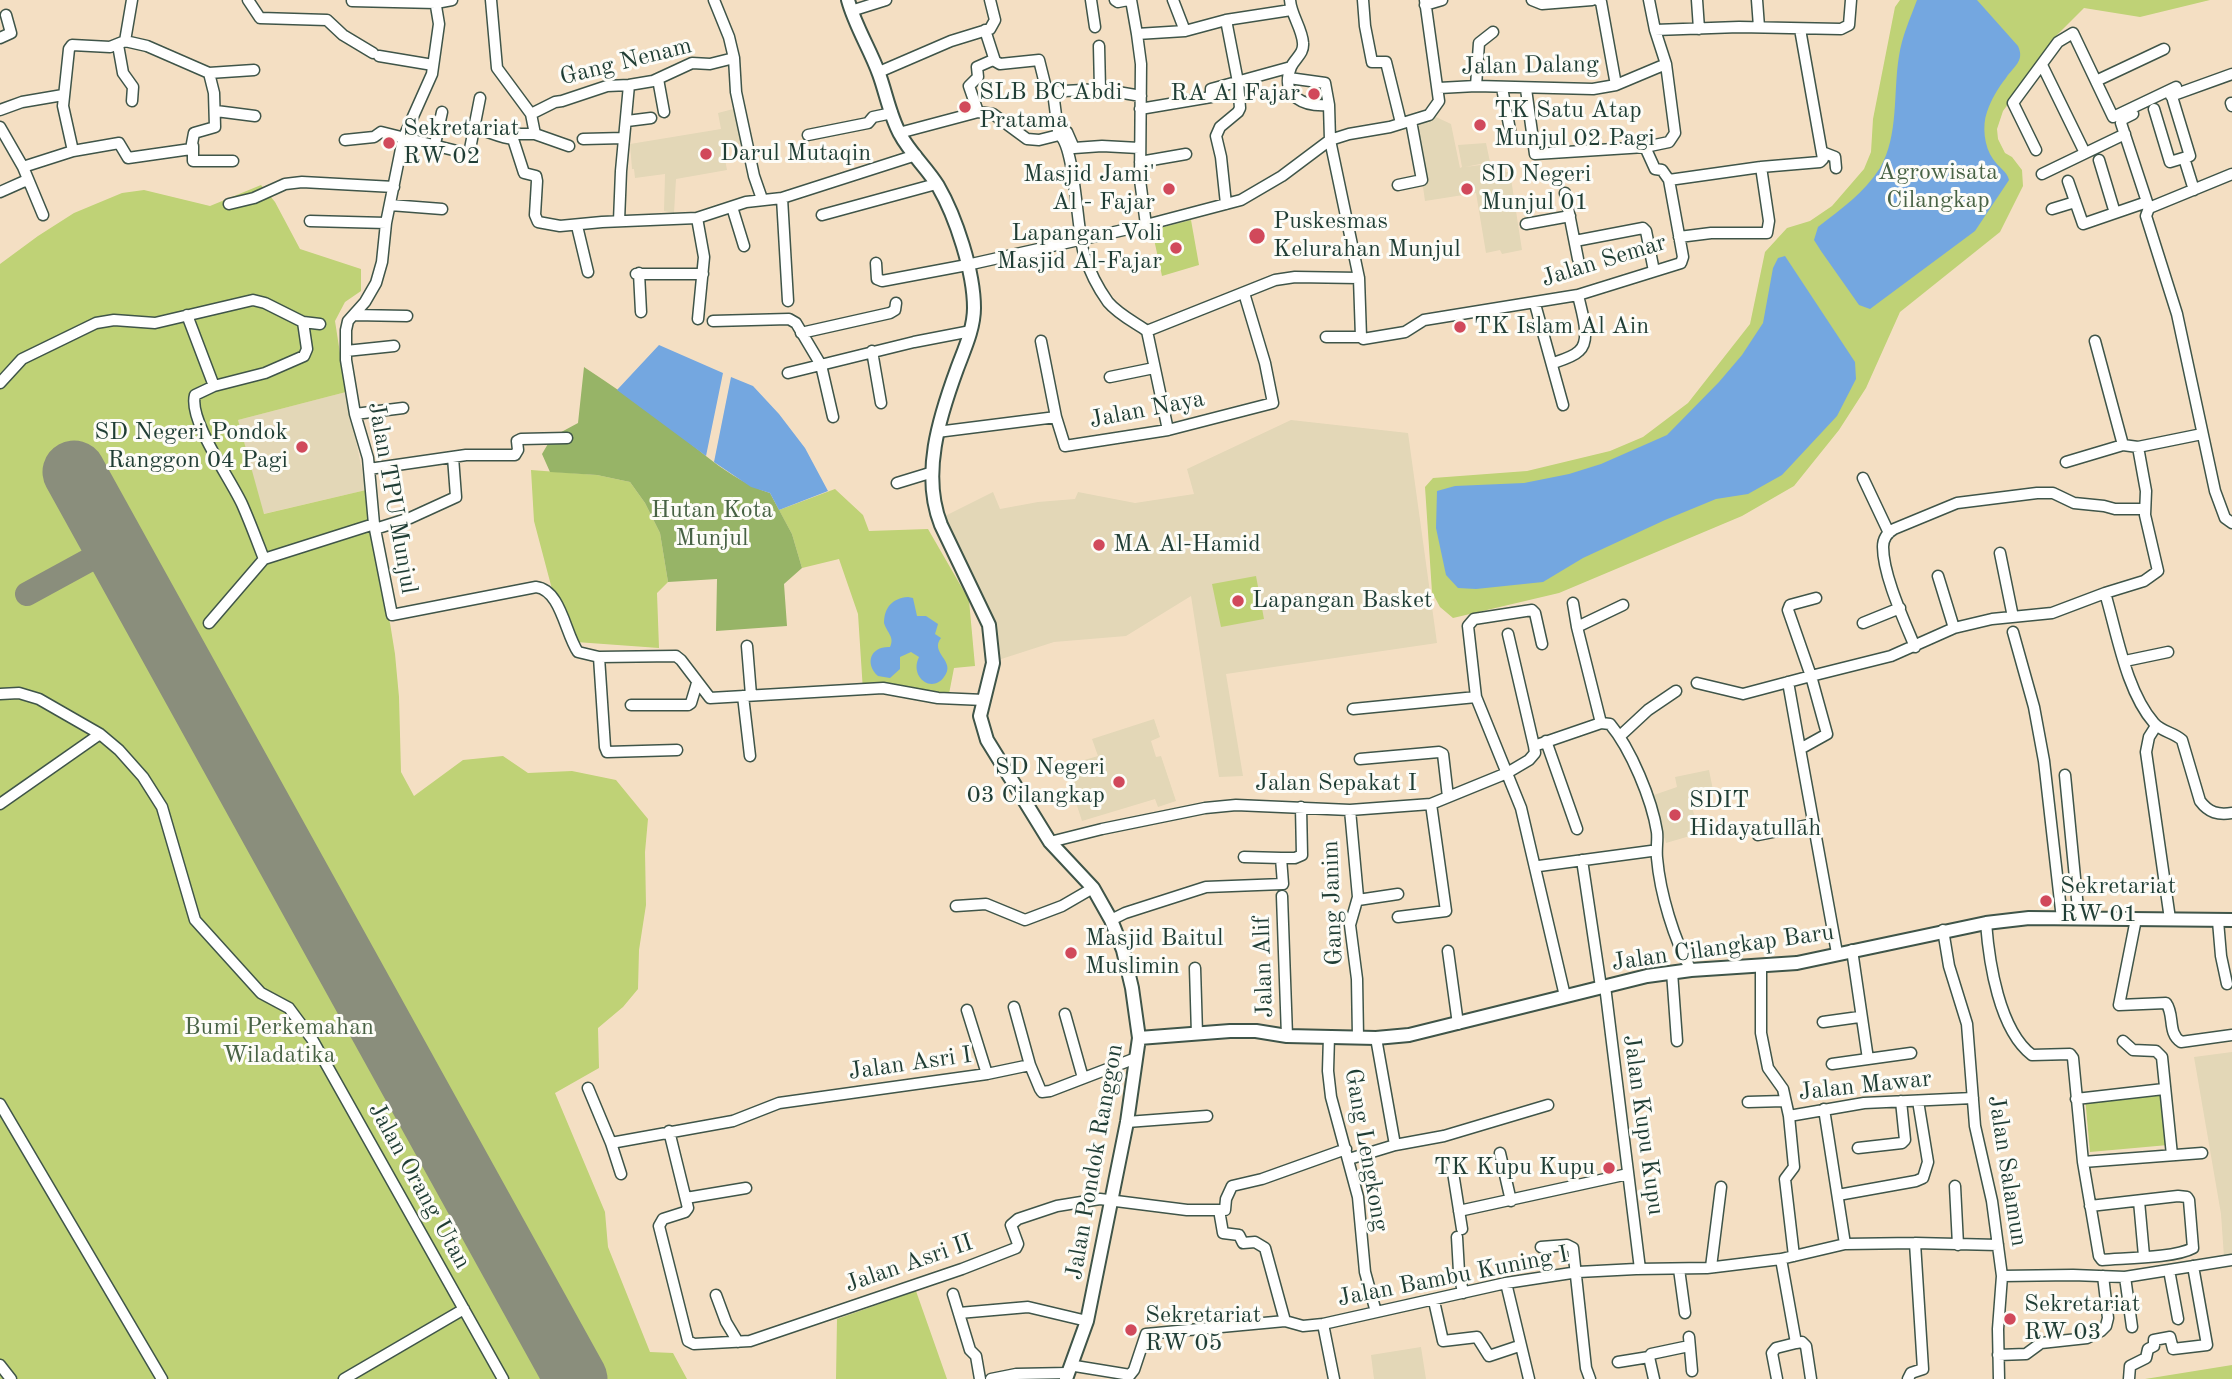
<!DOCTYPE html>
<style>
body{margin:0}
canvas{display:block;background:#f4dfc3}
</style>
<canvas width="2232" height="1379"></canvas>
<script>
const context = document.querySelector('canvas').getContext('2d');
context.lineJoin = 'round';
function paint(path, color) {
  context.fillStyle = color;
  context.fill(path, 'evenodd');
}
function trace(path, color, width, dash) {
  context.strokeStyle = color;
  context.lineWidth = width;
  context.lineCap = dash ? 'butt' : 'round';
  context.setLineDash(dash || []);
  context.stroke(path);
}
function label(font, color, halo, rows, align = 'center') {
  context.font = font + ' "Old Standard TT",serif';
  context.lineWidth = 6;
  context.setLineDash([]);
  context.textBaseline = 'middle';
  context.strokeStyle = halo;
  context.fillStyle = color;
  for (const [text, x, y, turn = 0] of rows) {
    context.save();
    context.translate(x, y);
    context.rotate((+turn || 0) * Math.PI / 180);
    context.textAlign = isNaN(turn) ? turn : align;
    if (halo) context.strokeText(text, 0, 0);
    context.fillText(text, 0, 0);
    context.restore();
  }
}
const built = new Path2D(`
 M737,108L746,142L723,148L727,170L676,179L674,213L664,211L665,174L635,178L634,169H632L630,144L721,129L718,113Z
 M1436,117L1451,124L1460,168L1462,167L1458,145L1486,143L1490,162L1465,167L1504,162L1506,172H1510L1522,250L1502,254L1500,250L1486,253L1476,193L1425,201L1414,123Z
 M346,392L366,490L263,514L238,420Z
 M1291,420L1408,433L1437,643L1226,674L1243,776L1219,777L1191,596L1126,636L1054,642L992,662V635L939,519L993,492L1000,509L1038,502L1075,499L1078,492L1135,503L1194,494L1187,469Z
 M1154,719L1160,737L1151,741L1156,757L1161,756L1176,801L1158,807L1155,799L1082,821L1064,766L1098,756L1092,739Z
 M1709,770L1713,790L1688,795L1700,833L1666,843L1651,796L1677,787L1675,777Z
 M2232,1052V1258L2224,1257L2221,1214L2194,1057Z
 M1421,1347L1426,1379H1374L1371,1355Z`);
const green = new Path2D(`
 M1900,0H2210L2140,17L2084,8L2054,38L2032,72L2003,111L1997,129L1998,139L2005,153L2012,157L2022,170L2023,186L2000,232L1900,312L1866,388L1839,430L1794,486L1742,516L1559,593L1453,618L1440,607L1432,592L1425,487L1433,478L1527,471L1610,451L1643,437L1688,403L1750,324L1765,252L1787,228L1810,221L1832,206L1864,169L1871,152L1873,119L1895,7Z
 M261,185L275,202L300,249L361,269V291L345,302L335,321L346,392L238,420L264,514L366,490L373,524L380,587L390,623L395,654L399,697L401,772L414,796L463,760L503,756L528,773L572,771L616,780L648,819L645,852L646,905L639,950L638,989L623,1007L598,1028L599,1068L555,1093L605,1212L608,1247L650,1352L673,1353L687,1379H0V264L38,236L74,213L122,193L144,190L210,206Z
 M1191,220L1199,265L1162,276L1152,230Z
 M531,470L597,475L630,482L645,503L660,533L668,582L657,593L659,648L576,642L553,593L534,521Z
 M835,489L863,515L869,531L928,529L969,600L975,666L954,668L949,694L886,685L863,691L858,614L839,559L802,568L792,534L779,510Z
 M1256,576L1264,619L1221,627L1212,584Z
 M2163,1090L2168,1145L2090,1152L2085,1097Z
 M916,1291L947,1379H836L837,1319Z
 M2232,1365V1379H2145Z`);
const forest = new Path2D(`
 M584,367C610,384 636,402 661,420C696,446 727,479 770,493L792,534L802,568L784,584L787,626L716,631L717,579L668,582L660,533L645,503L630,482L597,475L550,472L542,454L552,437L578,423Z`);
const water = new Path2D(`
 M1917,0H1977L2018,46C2025,61 2014,66 2006,78C1998,88 1991,100 1987,112C1982,125 1984,147 1993,159C1998,167 2007,171 2009,180L1975,231L1870,309L1859,305L1821,251L1814,240L1818,227C1841,209 1864,193 1880,168C1899,136 1893,92 1899,56C1902,36 1910,19 1917,0Z
 M1785,256L1855,362L1856,379L1837,416L1782,475L1748,494L1716,499L1665,520L1583,558L1543,582L1476,589L1458,588L1446,575L1436,528L1437,491L1455,486L1524,483L1569,474L1601,464L1667,435L1719,382L1742,355L1763,323L1773,268L1778,258Z
 M659,345L723,373L706,456L617,390Z
 M731,377L753,386L779,414L805,448L828,491L779,510L770,493L751,487L714,462Z
 M908,597L913,598L917,616H926L938,624L935,634L941,638C929,653 957,661 944,677C932,694 909,677 919,657L911,652L900,657V669L890,678L878,676C864,663 871,646 890,647C895,637 887,633 884,623C884,608 892,598 908,597Z`);
const taxiway = new Path2D(`
 M27,594L115,546`);
const runway = new Path2D(`
 M74,472L576,1379`);
const minor = new Path2D(`
 M248,0L260,18L327,20L343,35L373,53
 M435,0L439,24L432,74L403,139L386,223L382,262L376,283L365,302L348,321L346,330V360L355,414L368,458L374,524L392,615L536,587C561,590 565,633 578,652L599,657L676,656L681,660L710,698L883,688L938,698L984,700
 M491,0L497,68L531,114L535,134H514L513,139
 M714,0L729,37L734,58L736,92L754,176L762,199
 M1091,0L1095,27
 M1115,0L1118,2L1128,0
 M1131,0L1137,34
 M1173,0L1185,31
 M1290,0C1291,15 1302,28 1303,43C1304,54 1295,58 1291,67C1279,97 1305,107 1329,105L1330,140L1359,278L1361,337L1363,339L1405,332L1424,320L1578,295L1681,263L1683,257L1669,180L1761,167L1820,162L1823,159L1800,29
 M1363,0L1365,26L1372,62H1386L1401,123
 M1532,0L1542,4L1592,0
 M1598,0L1601,2L1616,85
 M1649,0L1655,30
 M1697,0L1699,29
 M1757,0L1759,27
 M352,1L436,3L452,0
 M1425,5L1442,0
 M851,11L886,0
 M1226,20L1238,82L1240,108L1238,112L1220,127L1216,136L1221,157L1226,204
 M985,30L995,61
 M0,38L11,33L6,15
 M125,41L132,0
 M118,45L123,73L133,87L132,101
 M1099,46L1100,89
 M379,56L433,65
 M1666,64L1675,133L1669,142L1645,147L1655,169L1662,170L1669,180
 M2042,65L2085,153
 M879,72L951,41L990,29L995,20L990,0
 M1289,78L1325,83L1329,105
 M658,79L664,112
 M2096,81L2164,49
 M1476,86L1479,43L1493,32
 M1439,88L1476,86L1593,89L1616,85L1666,64L1655,30L1739,27L1841,29L1849,25L1851,0
 M1502,88L1510,130
 M1526,89L1535,154L1645,147
 M1053,92L1058,131L1067,132L1074,148L1102,146L1139,148
 M2171,96L2232,74
 M2231,103L2232,106
 M1140,109L1211,97V89L1291,67
 M2154,109L2170,162L2190,156L2173,100
 M0,110L22,102L63,95
 M216,111L255,116
 M978,112L969,86L978,77L977,67L993,60L1000,64L1039,60L1047,92L1100,89L1141,96
 M531,114L555,102L562,101L607,86L629,85L653,81L692,63L710,64L734,58
 M2133,114L2123,119L2121,123L2149,208
 M627,121L651,118
 M0,127L23,167L43,215
 M475,129C487,130 499,138 513,139
 M899,133L978,112L993,114L1027,139L1039,140L1059,135C1075,145 1077,231 1084,254C1089,270 1098,288 1108,302C1118,314 1134,322 1147,331
 M535,134L569,146
 M808,135L868,123L873,117L892,113
 M513,139L524,173L536,176L537,181L535,215L538,222L560,226L602,222L697,218L746,202L782,198L916,155
 M583,139L624,138
 M345,140L374,137L381,132L473,155
 M435,144L442,112
 M193,146V161H233
 M2036,150L2013,103L2058,42L2073,33L2113,117L2176,87
 M73,151L63,106L69,49L72,45L110,47L125,41L147,46L209,73L254,70
 M1822,152L1835,157L1836,168
 M469,154L480,98
 M2184,158L2194,190
 M2099,160L2115,213
 M1140,162L1186,154
 M23,167L73,151L119,143L128,158L191,149L194,133L215,127L214,93L209,73
 M2042,174L2125,134
 M2068,181L2083,224L2147,202
 M1398,185L1422,180L1411,121
 M0,192L27,180
 M1565,193L1578,259
 M782,198L788,301
 M229,204L254,198L285,184L302,182L394,187
 M390,205L442,209
 M732,207L744,246
 M2149,208L2146,216L2177,314L2215,491L2225,518L2232,523
 M2149,208L2232,174
 M2052,209L2075,202
 M822,215L936,184
 M697,218L704,257L698,319
 M310,221L386,223
 M619,221L621,171L629,85
 M1526,224L1570,216
 M1146,225L1140,180L1141,64L1137,34L1185,31L1226,20L1291,10
 M577,226L588,272
 M1679,237L1711,233H1767L1769,221L1761,167
 M1575,241L1643,228L1646,231L1654,271
 M876,263L877,279L882,281L967,265L1146,225L1241,200L1282,176L1330,140L1349,134L1390,127L1429,115L1439,101L1425,0
 M639,273L641,312
 M636,274H703
 M1535,304L1563,405
 M187,315L214,386
 M354,315L407,316
 M713,321L789,319L796,323L821,365L833,417
 M303,322L320,324
 M1147,331L1275,280L1295,277L1359,278
 M1147,331L1168,430
 M801,333L890,313L895,310L896,303
 M1326,337H1361
 M1041,341L1056,417L1065,446L1168,430L1273,403L1265,363L1244,293
 M2095,341L2123,445
 M346,351L394,346
 M872,351L881,403
 M1553,363C1562,360 1573,357 1579,351C1592,340 1581,310 1578,295
 M788,373L914,342L971,331
 M1110,377L1154,368
 M0,383L22,359L96,323L114,320L155,323L253,300L265,303L303,322L307,349L304,356L265,373L214,386L195,395C188,420 230,478 242,504C250,522 257,541 264,559L209,623
 M355,414L403,408
 M937,432L1056,417
 M2066,462L2123,445L2138,447L2202,434
 M369,469L466,455H515L518,450L517,441L521,439L567,438
 M1863,478L1889,533
 M897,483L933,472
 M375,529L410,518L456,497L453,457
 M2000,553L2013,617
 M264,559L371,525
 M1938,576L1954,628
 M2105,593L2144,581L2158,571L2145,515L2146,491L2138,447
 M1573,603L1577,627L1623,605
 M1863,623L1900,608
 M1577,627L1601,723
 M2013,632L2034,707L2044,761L2062,919
 M1508,634L1534,746
 M747,646L751,695
 M1915,647C1904,620 1883,575 1883,547C1883,538 1887,533 1894,529L1957,503L2037,493H2053L2074,503L2104,506L2115,509H2144
 M599,657L605,747L607,752L677,750
 M2125,661L2168,652
 M1788,682L1800,749
 M1697,683L1743,694L1811,676L1788,610L1790,605L1816,598
 M0,694L19,693L39,699L100,734L119,750L143,777L162,807L195,920L261,993L289,1008L312,1039L503,1379
 M743,696L750,756
 M1476,697L1468,626L1474,619L1532,610L1535,613L1542,644
 M631,705H688L691,703L697,683
 M1353,709L1476,697L1521,808L1565,996
 M2156,726L2149,737L2146,752L2170,919
 M1620,736L1648,710L1676,691
 M1546,741L1577,829
 M1360,759L1439,752L1443,754L1448,797
 M2065,775L2079,919
 M0,804L100,734
 M1350,810L1358,897L1350,925L1357,979L1358,1037
 M1758,835L1813,824
 M1050,842L1102,829L1205,808L1236,805L1350,810L1431,804L1507,773L1529,760L1535,753L1534,746L1601,723L1610,724C1631,749 1652,800 1657,832C1658,840 1656,849 1657,858C1660,893 1674,940 1691,970
 M1244,857L1281,858
 M1582,860L1601,987
 M1539,866L1651,851
 M1282,896L1287,1036
 M1358,900L1398,894
 M956,906L986,904L1025,920L1062,906L1093,888
 M1398,917L1446,911L1431,804
 M2136,919L2119,1005L2166,1003C2175,1015 2167,1033 2181,1042L2232,1035
 M1111,920L1125,913L1206,887L1283,884L1281,858H1295L1302,855L1301,807
 M2218,921L2221,956L2227,984
 M1986,923C1989,962 1999,1030 2032,1055L2070,1054L2073,1058L2083,1162L2099,1256L2102,1260C2125,1258 2175,1258 2193,1248L2189,1200L2187,1197L2178,1196L2090,1206
 M1943,930L1949,966L1967,1024L1975,1126L1992,1201L2002,1276L1998,1329L1999,1379
 M1852,950L1868,1059
 M1448,951L1458,1024
 M1837,953L1800,749L1827,734L1811,676L1891,656L1954,628L1992,619L2052,613L2105,593C2117,633 2126,691 2154,723C2162,732 2173,732 2182,740L2200,801C2209,813 2218,815 2232,813
 M1761,967V1033L1768,1068L1783,1089L1789,1116L1864,1103L1973,1098
 M1195,968L1197,1034
 M1672,972L1677,1041
 M1605,986L1640,1269
 M1014,1007L1030,1065
 M967,1010L987,1074
 M1065,1014L1083,1078
 M1823,1022L1859,1017
 M1329,1036L1328,1071L1331,1097L1358,1197L1365,1272L1376,1312
 M1376,1038L1395,1145
 M2123,1041L2133,1050L2156,1051L2162,1057L2172,1155
 M1832,1064L1911,1053
 M588,1088L611,1143L621,1174
 M2076,1099L2164,1089
 M1748,1102L1784,1101
 M0,1104L162,1379
 M1824,1109L1845,1244
 M1789,1116L1794,1167L1785,1179L1794,1256
 M1127,1122L1207,1116
 M669,1131L688,1208L685,1212L663,1219L659,1226L688,1341L694,1344L750,1341L962,1269L1016,1248L1018,1244L1011,1225L1018,1219L1057,1206L1100,1199L1187,1210H1225L1226,1199L1232,1186L1262,1179L1346,1149
 M611,1143L733,1121L779,1103L987,1074L1030,1065L1040,1089L1042,1092L1050,1091L1136,1058
 M1858,1148L1902,1143L1905,1140L1901,1101
 M1500,1153L1511,1201
 M1349,1159L1395,1145L1444,1136L1548,1105
 M2083,1162L2202,1153
 M1452,1166L1462,1229
 M1955,1186L1958,1245
 M1838,1195L1916,1181L1923,1178L1928,1162L1918,1101
 M686,1198L746,1188
 M2139,1201L2144,1256
 M1219,1210L1223,1233L1239,1235L1243,1243L1255,1242L1265,1248L1285,1321
 M1459,1211L1628,1174
 M1457,1237L1459,1272L1463,1293
 M1541,1247L1567,1245L1573,1248L1586,1368L1590,1379
 M1781,1259L1796,1343L1802,1342L1806,1346L1811,1379
 M1711,1267L1721,1187
 M1679,1269L1685,1313
 M2169,1270L2178,1319
 M2002,1276L2073,1275L2125,1277L2232,1260
 M2125,1277L2132,1327
 M1506,1283L1529,1379
 M953,1294L970,1350L976,1356L980,1379
 M716,1295L726,1322L738,1342
 M1434,1301L1443,1341L1477,1337L1489,1356L1519,1346
 M959,1313L1028,1307L1087,1321
 M1323,1324L1334,1379
 M1689,1337L1692,1371
 M1998,1355L2026,1354L2041,1343L2087,1338L2101,1331L2106,1326L2108,1318L2103,1276
 M1618,1362L1649,1357
 M1072,1363L1075,1366L1130,1375L1134,1370L1146,1334L1285,1321L1303,1326L1323,1324L1506,1283L1578,1272L1636,1269L1707,1268L1781,1259L1845,1244L1915,1243L1998,1245
 M0,1365L11,1379
 M344,1379L464,1309
 M991,1379L1016,1374L1068,1373
 M1654,1379L1649,1357L1651,1354L1689,1346
 M1777,1379L1772,1353L1776,1348L1796,1343
 M1908,1379L1911,1373L1923,1369L1915,1243
 M2129,1379L2130,1366L2146,1358L2148,1349L2154,1346V1340L2170,1337L2173,1349L2207,1345L2193,1266`);
const tertiary = new Path2D(`
 M848,0C855,26 870,49 879,74C886,93 890,116 900,134C910,153 927,168 938,186C956,217 974,272 974,308C974,329 964,350 957,369C939,418 921,475 941,525L989,625L993,663L980,716L987,740L1050,842L1093,888L1111,920L1123,950L1132,988L1139,1038L1127,1122L1087,1321L1066,1379
 M1139,1038L1230,1031H1256L1287,1036L1376,1038L1409,1035L1647,976L1691,970L1797,963L1986,923L2029,918L2232,920`);
const markers = [
 [1314,94,7,"#d1495b"],
 [965,107,7,"#d1495b"],
 [1480,125,7,"#d1495b"],
 [389,143,7,"#d1495b"],
 [706,154,7,"#d1495b"],
 [1169,189,7,"#d1495b"],
 [1467,189,7,"#d1495b"],
 [1257,236,9,"#d1495b"],
 [1176,248,7,"#d1495b"],
 [1460,327,7,"#d1495b"],
 [302,447,7,"#d1495b"],
 [1099,545,7,"#d1495b"],
 [1238,601,7,"#d1495b"],
 [1119,782,7,"#d1495b"],
 [1675,815,7,"#d1495b"],
 [2046,901,7,"#d1495b"],
 [1071,953,7,"#d1495b"],
 [1609,1168,7,"#d1495b"],
 [2010,1319,7,"#d1495b"],
 [1131,1330,7,"#d1495b"]
];
const streetNames = [
 ["Gang Nenam",626,62,-14],
 ["Jalan Dalang",1530,66,-1],
 ["Jalan Semar",1604,261,-17],
 ["Jalan Naya",1147,410,-11],
 ["Jalan TPU Munjul",392,498,80],
 ["Jalan Sepakat I",1336,784],
 ["Gang Janim",1333,903,-92],
 ["Jalan Cilangkap Baru",1723,948,-8],
 ["Jalan Alif",1264,967,-92],
 ["Jalan Asri I",910,1064,-8],
 ["Jalan Mawar",1865,1086,-6],
 ["Jalan Kupu Kupu",1643,1125,82],
 ["Gang Lengkong",1366,1150,80],
 ["Jalan Pondok Ranggon",1095,1162,-80],
 ["Jalan Salamun",2007,1171,81],
 ["Jalan Orang Utan",419,1186,61],
 ["Jalan Asri II",909,1264,-19],
 ["Jalan Bambu Kuning I",1453,1277,-11]
];
const poiNames = [
 ["SLB BC Abdi",979,93],
 ["Pratama",979,121],
 ["RA Al Fajar",1300,94,"right"],
 ["TK Satu Atap",1494,111],
 ["Munjul 02 Pagi",1494,139],
 ["Sekretariat",403,129],
 ["RW 02",403,157],
 ["Darul Mutaqin",720,154],
 ["Masjid Jami'",1155,175,"right"],
 ["Al - Fajar",1155,203,"right"],
 ["SD Negeri",1481,175],
 ["Munjul 01",1481,203],
 ["Puskesmas",1273,222],
 ["Kelurahan Munjul",1273,250],
 ["Lapangan Voli",1162,234,"right"],
 ["Masjid Al-Fajar",1162,262,"right"],
 ["TK Islam Al Ain",1474,327],
 ["SD Negeri Pondok",288,433,"right"],
 ["Ranggon 04 Pagi",288,461,"right"],
 ["MA Al-Hamid",1113,545],
 ["Lapangan Basket",1252,601],
 ["SD Negeri",1105,768,"right"],
 ["03 Cilangkap",1105,796,"right"],
 ["SDIT",1689,801],
 ["Hidayatullah",1689,829],
 ["Sekretariat",2060,887],
 ["RW 01",2060,915],
 ["Masjid Baitul",1085,939],
 ["Muslimin",1085,967],
 ["TK Kupu Kupu",1595,1168,"right"],
 ["Sekretariat",2024,1305],
 ["RW 03",2024,1333],
 ["Sekretariat",1145,1316],
 ["RW 05",1145,1344]
];
const parkNames = [
 ["Agrowisata",1938,173],
 ["Cilangkap",1938,201],
 ["Hutan Kota",712,511],
 ["Munjul",712,539],
 ["Bumi Perkemahan",279,1028],
 ["Wiladatika",279,1056]
];
paint(built, '#e3d7b7');
paint(green, '#bfd276');
paint(forest, '#97b467');
paint(water, '#74a7e0');
trace(taxiway, '#8a8e7c', 24);
trace(runway, '#8a8e7c', 63);
trace(minor, '#3f5549', 13);
trace(tertiary, '#3f5549', 16);
trace(minor, '#fff', 10);
trace(tertiary, '#fff', 12);
for (const [x, y, r, color] of markers) {
  const dot = new Path2D();
  dot.arc(x, y, r, 0, 2 * Math.PI);
  context.fillStyle = color;
  context.fill(dot);
  trace(dot, '#fdfcf7', 2.5);
}
label('24px', '#1f3d34', '#fdfcf7', streetNames);
label('24px', '#1f3d34', '#fdfcf7', poiNames, 'left');
label('24px', '#476244', '#fdfcf7', parkNames);
</script>
